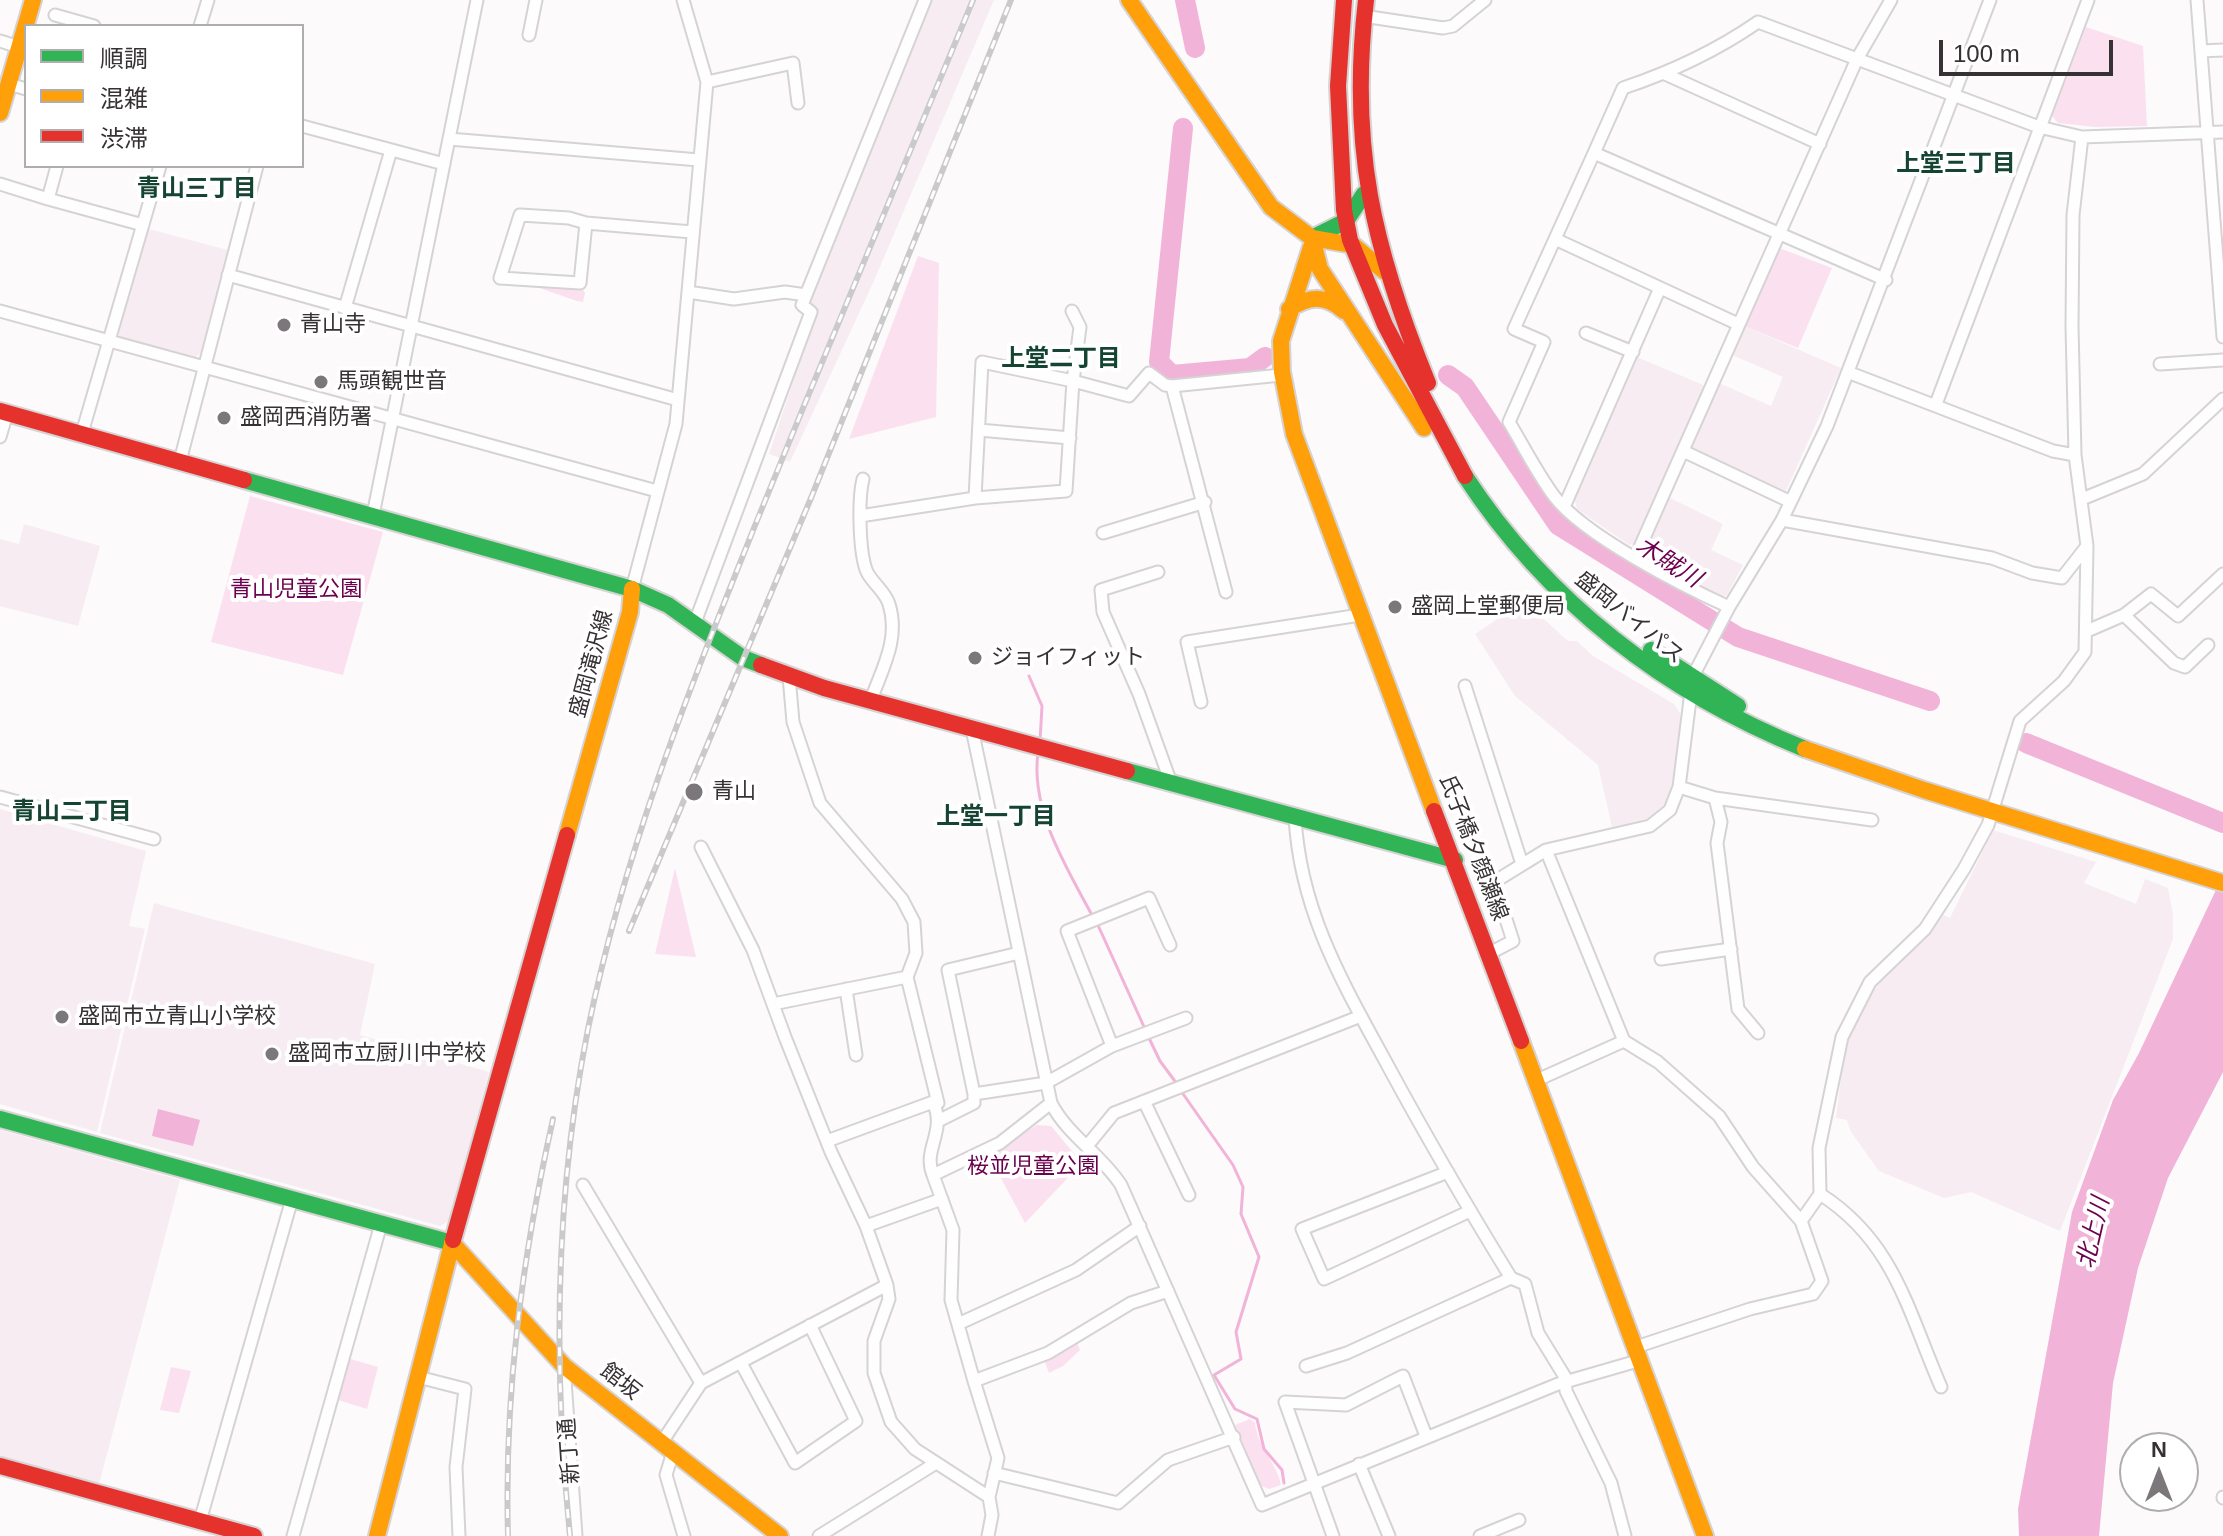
<!DOCTYPE html>
<meta charset="utf-8">
<style>
body{margin:0}
#map{position:relative;width:2223px;height:1536px;overflow:hidden;background:#fcfafb;font-family:Arial,"Noto Sans JP",sans-serif}
canvas{display:block}
.legend{position:absolute;left:24px;top:24px;width:280px;height:144px;box-sizing:border-box;background:#fff;border:2px solid #afadae;margin:0;padding:10px 14px;list-style:none;font-size:24px;color:#363134}
.legend li{display:flex;align-items:center;gap:16px;height:40px}
.legend b{width:40px;border:2px solid #afadae}
.north{position:absolute;left:2119px;top:1432px;width:80px;height:80px;box-sizing:border-box;background:#fff;border:2px solid #afadae;border-radius:50%;rotate:0deg;font-size:22px;font-weight:700;line-height:32px;text-align:center;color:#363134}
.north::after{content:'';display:block;margin:auto;width:28px;height:36px;background:#7b777a;clip-path:polygon(50% 0,100% 100%,50% 72%,0 100%)}
.scale{position:absolute;left:1939px;top:40px;width:174px;height:36px;box-sizing:border-box;border:4px solid #363134;border-top:0;padding-left:10px;font-size:24px;line-height:28px;white-space:nowrap;color:#363134;-webkit-text-stroke:6px #fff;paint-order:stroke}
</style>
<div id="map">
<canvas width="2223" height="1536"></canvas>
<ul class="legend">
<li><b style="height:10px;background:#30b455"></b>順調</li>
<li><b style="height:10px;background:#ff9f0a"></b>混雑</li>
<li><b style="height:10px;background:#e5322d"></b>渋滞</li>
</ul>
<div class="north">N</div>
<div class="scale">100 m</div>
</div>
<script>
const context = document.querySelector('canvas').getContext('2d');
context.lineJoin = 'round';
function paint(path, color) {
  context.fillStyle = color;
  context.fill(path, 'evenodd');
}
function trace(path, color, width, dash) {
  context.strokeStyle = color;
  context.lineWidth = width;
  context.lineCap = dash ? 'butt' : 'round';
  context.setLineDash(dash || []);
  context.stroke(path);
}
function label(font, color, halo, rows, align = 'center') {
  context.font = font + ' Arial,"Noto Sans JP",sans-serif';
  context.lineWidth = 8;
  context.setLineDash([]);
  context.textBaseline = 'middle';
  context.strokeStyle = halo;
  context.fillStyle = color;
  for (const [text, x, y, turn = 0] of rows) {
    context.save();
    context.translate(x, y);
    context.rotate((+turn || 0) * Math.PI / 180);
    context.textAlign = isNaN(turn) ? turn : align;
    if (halo) context.strokeText(text, 0, 0);
    context.fillText(text, 0, 0);
    context.restore();
  }
}
const built = new Path2D(`
 M931,0H994L873,283L790,462L769,454L817,310L806,304Z
 M145,228L228,250L202,353L192,359L120,338L118,331Z
 M1744,326L1841,368L1786,491L1681,444L1658,492L1723,524L1711,550L1743,565L1727,595L1722,597L1683,578L1646,556L1634,544L1629,545L1577,509L1575,500L1637,357L1715,390L1719,383L1771,406L1783,377L1732,355Z
 M24,524L100,546L78,626L0,606V539L19,544Z
 M1524,601L1568,641H1577L1593,656L1674,704L1680,713V743L1668,801L1650,818L1612,827L1598,765L1515,696L1475,634Z
 M0,809L146,851L129,926L145,929L97,1132L0,1104Z
 M1993,830L2096,862L2084,883L2136,904L2145,879L2168,888L2173,914V939L2060,1231L1971,1192L1944,1198L1879,1171L1851,1132L1847,1120L1836,1118L1846,1041L1875,986L1931,931L1943,915L1950,918Z
 M154,903L375,964L360,1035L489,1072L452,1219L440,1226L100,1133Z
 M0,1130L180,1180L99,1484L0,1456Z`);
const green = new Path2D(`
 M2086,27L2143,46L2147,126L2095,127L2058,123L2052,116Z
 M1779,248L1832,268L1798,348L1744,326Z
 M918,256L939,263L936,417L849,439Z
 M525,283L582,287L585,293L583,302L577,301Z
 M250,496L383,532L343,675L211,642Z
 M675,868L696,957L655,954Z
 M1037,1125L1051,1126L1082,1163L1025,1223L988,1154Z
 M1077,1343L1080,1350L1063,1366L1049,1373L1045,1362Z
 M347,1358L378,1367L367,1409L335,1399Z
 M171,1367L191,1371L179,1413L160,1410Z
 M1250,1419L1255,1423C1258,1448 1276,1461 1281,1485L1269,1489L1261,1486L1235,1425Z`);
const water = new Path2D(`
 M2223,875V1072L2168,1178L2138,1268L2113,1383L2099,1536H2019L2018,1509L2072,1212L2113,1100L2139,1053Z
 M158,1109L200,1120L193,1146L152,1136Z`);
const stream = new Path2D(`
 M1029,676L1042,706L1040,741
 M1038,753C1030,810 1067,868 1093,917
 M1097,923L1145,1029
 M1148,1036L1160,1061L1177,1084
 M1181,1091L1233,1165L1243,1187L1241,1214L1259,1257L1236,1332L1241,1359L1214,1375L1235,1409L1257,1419L1264,1449L1282,1470L1284,1483`);
const river = new Path2D(`
 M1185,0L1195,48
 M1183,128L1159,362L1172,375L1250,368L1265,357
 M1448,375L1465,387L1558,525L1738,637L1930,701
 M2026,743L2223,823`);
const street = new Path2D(`
 M2197,0L2223,337
 M55,15L94,26
 M1363,16L1443,28L1453,26L1485,0
 M200,26L208,0
 M529,35L536,0
 M0,41L25,49
 M2201,51L2223,50
 M1665,74L1820,144
 M707,82L793,63L798,103
 M9,84L26,89
 M302,126L444,164
 M449,139L699,160
 M1594,153L1623,88C1671,72 1716,51 1758,22L2039,127L2082,137L2223,132
 M57,166L48,199L143,225
 M0,184L48,199
 M586,223L569,218L520,215L500,278L580,283L586,223L692,232
 M1555,239L1738,324
 M228,275L678,400
 M688,292L734,299L785,292L806,295
 M345,308L391,150
 M0,311L657,491
 M1072,311L1080,327L1073,381L1129,396L1149,373L1165,385L1172,386L1281,375
 M1586,333L1633,352
 M2160,364L2223,360
 M1850,373L2053,451L2075,455
 M1172,386L1226,592
 M1936,404L2088,0
 M979,430L1070,438
 M82,433L160,166
 M0,437L7,413
 M1683,451L1789,501
 M180,461L257,166
 M863,479C858,499 859,554 867,572C873,584 885,591 889,604C900,639 882,669 871,700
 M2082,499L2143,474L2223,399
 M1564,507L1660,288
 M373,515L477,0
 M860,516L975,498L1066,491L1073,381L982,362L975,498
 M1782,520L1992,558L2032,573L2062,578L2087,546
 M1103,533L1205,502
 M1636,556L1857,59L1891,0
 M1158,572L1101,590L1103,612L1139,694L1171,783
 M632,589L676,424L707,82L683,0
 M1729,607C1683,586 1583,535 1554,496C1537,473 1524,447 1509,422L1544,342L1514,329L1594,153L1886,280
 M2124,615L2174,663L2185,667L2208,645
 M694,625L811,312L802,305L806,295L925,0
 M2087,631L2124,615L2151,594L2178,616L2223,574
 M789,676L793,722L820,803L902,899L914,922L916,953L907,977L938,1103L933,1102C947,1132 922,1149 933,1175
 M1465,686L1522,864
 M1201,702L1187,642L1360,615
 M972,729L1051,1103C1068,1136 1101,1154 1121,1185L1262,1505L1558,1384L1641,1360
 M1679,787L1715,798L1872,820
 M0,797L154,839
 M1715,798L1721,822L1717,843L1738,1009L1758,1033
 M1295,817C1300,912 1344,985 1388,1066C1427,1138 1468,1208 1511,1278L1525,1284L1538,1333L1565,1377L1566,1391L1611,1483L1625,1536
 M701,847L753,950L785,1037L831,1152L866,1226L887,1285L889,1299L874,1341V1373L891,1422L915,1449L989,1497
 M1546,850L1624,1041L1658,1062L1719,1116L1753,1167L1801,1221L1822,1281L1813,1294L1750,1309L1636,1347
 M1019,953L948,970L974,1094L1046,1083L1112,1046L1186,1018
 M1490,953L1513,941L1494,882L1546,850L1650,826L1670,810L1679,787L1693,676L1729,607L1782,520L1827,426L1990,0
 M1661,959L1731,949
 M846,989L856,1055
 M773,1004L907,977
 M1112,1046L1067,931L1149,898L1170,945
 M1535,1081L1624,1041
 M1144,1101L1189,1195
 M940,1120L974,1103V1094
 M827,1141L933,1102
 M1087,1146L1114,1113L1361,1016
 M1448,1172L1302,1229L1324,1279L1470,1211
 M583,1185L701,1383
 M1820,1194C1894,1241 1908,1311 1941,1387
 M1801,1221L1820,1194L1819,1148L1842,1037L1870,982L1925,929L1964,869L1988,825L2020,721L2064,681L2085,652L2087,546L2075,455L2072,326L2073,215L2082,137
 M866,1226L942,1199
 M958,1324L1076,1270L1140,1226
 M741,1363L795,1463L856,1421L810,1325
 M564,1366L576,1536
 M1306,1366L1347,1353L1511,1278
 M418,1377L465,1389L456,1467L459,1536
 M974,1381L951,1300L953,1230L933,1175L1000,1143L1051,1103
 M662,1442L701,1383L887,1285
 M673,1452L666,1475L684,1536
 M1359,1464L1389,1536
 M994,1473L1118,1503L1168,1460L1234,1437
 M2223,1497V1498
 M200,1521L292,1199
 M293,1536L381,1224
 M819,1536L936,1463
 M988,1536L992,1515L989,1497L998,1458L974,1381L1048,1353L1131,1303L1168,1291
 M1333,1536L1285,1402L1346,1405L1403,1376L1426,1436
 M1480,1536L1519,1520`);
const fast = new Path2D(`
 M1312,238L1346,221L1364,194
 M1465,476C1547,602 1666,693 1805,749
 M244,480L632,589L668,605L743,658L761,665
 M1651,650L1738,706
 M1127,771L1455,860
 M0,1119L452,1243`);
const slow = new Path2D(`
 M1129,0L1271,207L1312,238L1353,245L1384,271
 M0,113L33,0
 M1312,238L1320,269L1424,428
 M1311,247L1281,341L1282,372L1294,434L1434,811
 M1289,309C1309,296 1325,294 1344,311
 M1805,749L1924,790L2223,883
 M567,835L630,612L632,589
 M1521,1041L1705,1536
 M452,1243L564,1366L780,1536
 M377,1536L453,1240`);
const jam = new Path2D(`
 M1344,0L1338,86L1344,210L1350,240L1385,325L1465,476
 M1366,0C1349,146 1373,248 1428,383
 M0,411L244,480
 M761,665L824,688L1127,771
 M1434,811L1521,1041
 M453,1240L567,835
 M0,1466L254,1536`);
const rail = new Path2D(`
 M629,931L811,498L1011,0
 M508,1536C504,1394 522,1258 553,1119
 M570,1536C553,1368 555,1195 588,1029C625,848 688,693 756,523C827,348 901,174 973,0`);
const markers = [
 [284,325,8,"#7b777a"],
 [321,382,8,"#7b777a"],
 [224,418,8,"#7b777a"],
 [1395,607,8,"#7b777a"],
 [975,658,8,"#7b777a"],
 [694,792,10,"#7b777a"],
 [62,1017,8,"#7b777a"],
 [272,1054,8,"#7b777a"]
];
const poiNames = [
 ["青山寺",300,325],
 ["馬頭観世音",337,382],
 ["盛岡西消防署",240,418],
 ["盛岡上堂郵便局",1411,607],
 ["ジョイフィット",991,658],
 ["青山",712,792],
 ["盛岡市立青山小学校",78,1017],
 ["盛岡市立厨川中学校",288,1054]
];
const parkNames = [
 ["青山児童公園",296,590],
 ["桜並児童公園",1033,1167]
];
const streetNames = [
 ["盛岡バイパス",1629,618,39],
 ["盛岡滝沢線",592,664,-75],
 ["氏子橋夕顔瀬線",1473,848,69],
 ["館坂",620,1382,38],
 ["新丁通",570,1451,-94]
];
const neighbourhoodNames = [
 ["上堂三丁目",1956,164],
 ["青山三丁目",197,189],
 ["上堂二丁目",1061,359],
 ["青山二丁目",72,812],
 ["上堂一丁目",996,817]
];
const waterNames = [
 ["木賊川",1668,563,32],
 ["北上川",2094,1233,-77]
];
paint(built, '#f7ecf2');
paint(green, '#fbe1ef');
paint(water, '#f2b3d8');
trace(stream, '#f2b3d8', 3);
trace(river, '#f2b3d8', 20);
trace(street, '#d6d3d4', 15);
trace(fast, '#d6d3d4', 20);
trace(slow, '#d6d3d4', 20);
trace(jam, '#d6d3d4', 20);
trace(street, '#fffefe', 11);
trace(fast, '#30b455', 16);
trace(slow, '#ff9f0a', 16);
trace(jam, '#e5322d', 16);
trace(rail, '#cbcacb', 6);
trace(rail, '#fff', 3, [9]);
for (const [x, y, r, color] of markers) {
  const dot = new Path2D();
  dot.arc(x, y, r, 0, 2 * Math.PI);
  context.fillStyle = color;
  context.fill(dot);
  trace(dot, '#fff', 3);
}
label('22px', '#363134', '#fff', poiNames, 'left');
label('22px', '#6b004d', '#fff', parkNames);
label('22px', '#363134', '#fff', streetNames);
label('bold 24px', '#154432', '#fff', neighbourhoodNames);
label('italic 24px', '#6d014f', '#fff', waterNames);
</script>
